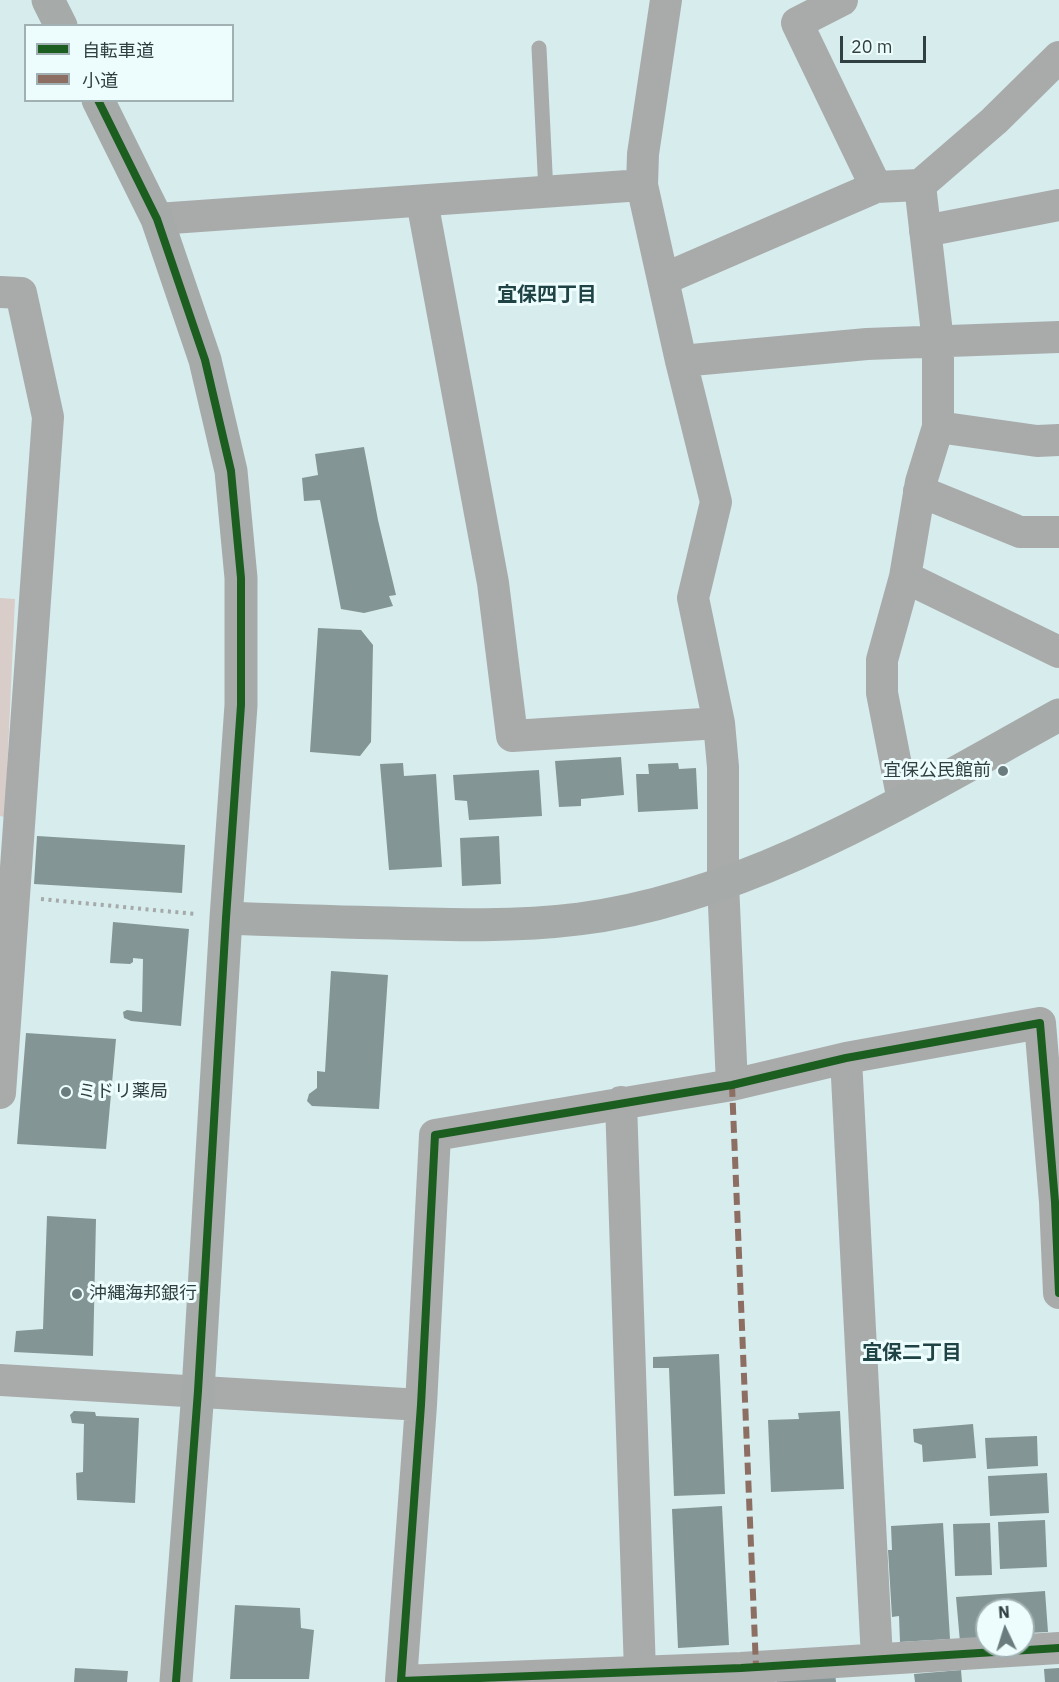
<!DOCTYPE html>
<meta charset="utf-8">
<style>
body{margin:0}
#map{position:relative;width:1059px;height:1682px;overflow:hidden;background:#d7eced;font-family:"IBM Plex Sans","Noto Sans JP",sans-serif}
canvas{display:block}
.legend{position:absolute;left:24px;top:24px;width:210px;height:78px;box-sizing:border-box;background:#edfcfd;border:2px solid #a1b0b2;margin:0;padding:8px 10px;list-style:none;font-size:18px;color:#303f41}
.legend li{display:flex;align-items:center;gap:12px;height:30px}
.legend b{width:30px;border:2px solid #a1b0b2}
.north{position:absolute;left:975px;top:1598px;width:60px;height:60px;box-sizing:border-box;background:#edfcfd;border:2px solid #a1b0b2;border-radius:50%;rotate:356deg;font-size:16px;font-weight:700;line-height:24px;text-align:center;color:#303f41}
.north::after{content:'';display:block;margin:auto;width:21px;height:27px;background:#6a7c7d;clip-path:polygon(50% 0,100% 100%,50% 72%,0 100%)}
.scale{position:absolute;left:840px;top:36px;width:86px;height:27px;box-sizing:border-box;border:3px solid #303f41;border-top:0;padding-left:8px;font-size:18px;line-height:21px;white-space:nowrap;color:#303f41;-webkit-text-stroke:4px #edfcfd;paint-order:stroke}
</style>
<div id="map">
<canvas width="1059" height="1682"></canvas>
<ul class="legend">
<li><b style="height:8px;background:#1b5e20"></b>自転車道</li>
<li><b style="height:8px;background:#8d6e63"></b>小道</li>
</ul>
<div class="north">N</div>
<div class="scale">20 m</div>
</div>
<script>
const context = document.querySelector('canvas').getContext('2d');
context.lineJoin = 'round';
function paint(path, color) {
  context.fillStyle = color;
  context.fill(path, 'evenodd');
}
function trace(path, color, width, dash) {
  context.strokeStyle = color;
  context.lineWidth = width;
  context.lineCap = dash ? 'butt' : 'round';
  context.setLineDash(dash || []);
  context.stroke(path);
}
function label(font, color, halo, rows, align = 'center') {
  context.font = font + ' "IBM Plex Sans","Noto Sans JP",sans-serif';
  context.lineWidth = 6;
  context.setLineDash([]);
  context.textBaseline = 'middle';
  context.strokeStyle = halo;
  context.fillStyle = color;
  for (const [text, x, y, turn = 0] of rows) {
    context.save();
    context.translate(x, y);
    context.rotate((+turn || 0) * Math.PI / 180);
    context.textAlign = isNaN(turn) ? turn : align;
    if (halo) context.strokeText(text, 0, 0);
    context.fillText(text, 0, 0);
    context.restore();
  }
}
const green = new Path2D(`
 M0,598L15,599L5,817L0,816Z`);
const building = new Path2D(`
 M364,447L378,520L396,595L389,596L393,606L364,613L341,609L320,500L304,501L302,478L318,475L315,454Z
 M318,628L361,630L373,645L371,742L360,756L310,752Z
 M621,757L624,795L581,799V806L559,807L555,761Z
 M403,763L404,776L436,774L442,867L389,870L380,764Z
 M678,763L679,769L696,768L698,809L638,812L636,774H649L648,764Z
 M539,770L542,816L469,820L467,801L455,800L453,775Z
 M37,836L185,845L182,893L34,884Z
 M499,836L501,884L462,886L460,838Z
 M113,922L189,929L181,1026L131,1021L124,1018L123,1012L127,1010L142,1012L143,959L133,958V962L130,964L110,963Z
 M331,971L388,975L379,1109L312,1106L307,1101L309,1094L317,1088V1071L325,1072Z
 M26,1033L116,1039L106,1149L17,1144Z
 M47,1216L96,1219L93,1356L14,1352L16,1331L43,1329Z
 M719,1354L725,1494L674,1496L669,1368H653V1357Z
 M74,1411L95,1412L96,1416L139,1418L135,1503L77,1500L76,1473L83,1472L84,1424L72,1423L70,1415Z
 M840,1411L844,1489L771,1492L768,1420L799,1419L798,1413Z
 M973,1424L976,1458L923,1462L922,1445L914,1442L913,1429Z
 M1037,1436L1038,1466L987,1469L985,1438Z
 M1047,1473L1049,1513L990,1516L988,1476Z
 M722,1506L729,1645L678,1648L672,1509Z
 M1045,1520L1047,1567L1000,1569L998,1522Z
 M943,1523L950,1639L900,1642L899,1616L892,1617L888,1550H892L891,1526Z
 M990,1523L992,1575L955,1576L953,1524Z
 M1045,1591L1048,1632L1027,1633L1026,1620L1023,1621V1610H987V1641L960,1642L956,1597Z
 M235,1605L300,1608L301,1628L314,1630L309,1679H230Z
 M75,1668L128,1671L127,1682H74Z
 M1059,1668V1682H1045L1044,1669Z
 M961,1670L962,1682H915L914,1674Z
 M835,1673L836,1682H777L776,1678Z`);
const path = new Path2D(`
 M41,899L195,914`);
const lane = new Path2D(`
 M539,48L546,193`);
const street = new Path2D(`
 M666,0L643,154L642,185L681,361L716,502L693,598L719,723L723,767V883L732,1085
 M842,0L797,23L876,187
 M422,201L493,583L512,736L719,723
 M157,219L642,185
 M925,231L1059,205
 M664,279L876,187L920,185L994,121L1059,57
 M0,292L21,293L48,417L0,1093
 M681,361L867,344L1059,337
 M938,427L1037,441L1059,440
 M919,491L1020,532H1059
 M905,577L1059,652
 M903,801L882,693V660L905,577L921,482L938,427V342L920,185
 M846,1058L877,1659
 M621,1102L640,1672
 M1059,1293L1055,1202L1040,1023L846,1058L732,1085L435,1135L421,1405L401,1681L741,1668L1059,1648
 M0,1380L421,1405`);
const secondary = new Path2D(`
 M48,0L61,26
 M98,100L157,219L205,360L231,471L241,578V705L226,918L198,1391L176,1682
 M226,918C281,920 335,922 389,923C453,925 515,927 579,919C751,897 910,797 1059,715`);
const quiet = new Path2D(`
 M732,1085L756,1667`);
const cycleway = new Path2D(`
 M98,100L157,219L205,360L231,471L241,578V705L226,918L198,1391L176,1682
 M1059,1293L1055,1202L1040,1023L846,1058L732,1085L435,1135L421,1405L401,1681L741,1668L1059,1648`);
const markers = [
 [1003,771,6,"#6a7c7d"],
 [66,1092,6,"#6a7c7d"],
 [77,1294,6,"#6a7c7d"]
];
const poiNames = [
 ["宜保公民館前",991,771,"right"],
 ["ミドリ薬局",78,1092],
 ["沖縄海邦銀行",89,1294]
];
const neighbourhoodNames = [
 ["宜保四丁目",547,295],
 ["宜保二丁目",912,1353]
];
paint(green, '#d8cdc8');
paint(building, '#849596');
trace(path, '#a5a9a9', 4, [3, 4.5]);
trace(lane, '#a9abab', 15);
trace(street, '#a9abab', 32);
trace(secondary, '#a6abaa', 33);
trace(quiet, '#8d6e63', 6, [12, 6]);
trace(cycleway, '#1b5e20', 8);
for (const [x, y, r, color] of markers) {
  const dot = new Path2D();
  dot.arc(x, y, r, 0, 2 * Math.PI);
  context.fillStyle = color;
  context.fill(dot);
  trace(dot, '#edfcfd', 2);
}
label('18px', '#303f41', '#edfcfd', poiNames, 'left');
label('bold 20px', '#204346', '#edfcfd', neighbourhoodNames);
</script>
